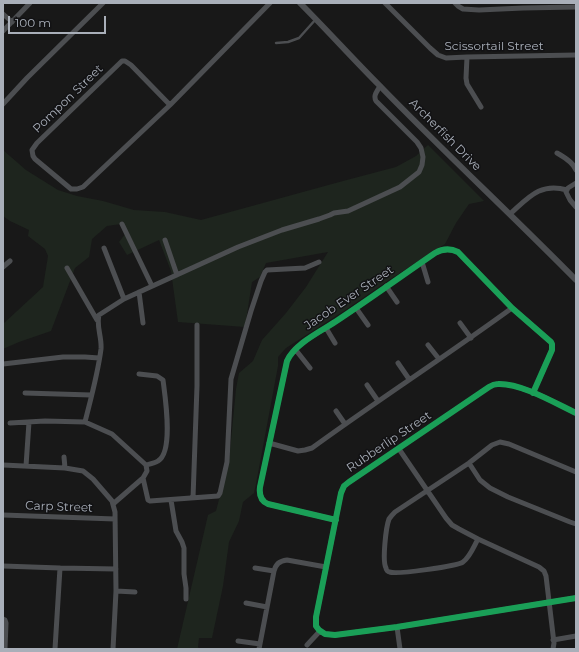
<!DOCTYPE html>
<style>
body{margin:0}
#map{position:relative;width:579px;height:652px;overflow:hidden;background:#181818;font-family:Montserrat,sans-serif}
canvas{display:block}
.frame{position:absolute;inset:0;border:4px solid #a9afb9;pointer-events:none}
.scale{position:absolute;left:8px;top:16px;width:98px;height:18px;box-sizing:border-box;border:2px solid #a9afb9;border-top:0;padding-left:5px;font-size:12px;line-height:14px;white-space:nowrap;color:#a9afb9;-webkit-text-stroke:3px #121214;paint-order:stroke}
</style>
<div id="map">
<canvas width="579" height="652"></canvas>
<div class="frame"></div>
<div class="scale">100 m</div>
</div>
<script>
const context = document.querySelector('canvas').getContext('2d');
context.lineJoin = 'round';
function paint(path, color) {
  context.fillStyle = color;
  context.fill(path, 'evenodd');
}
function trace(path, color, width, dash) {
  context.strokeStyle = color;
  context.lineWidth = width;
  context.lineCap = dash ? 'butt' : 'round';
  context.setLineDash(dash || []);
  context.stroke(path);
}
function label(font, color, halo, rows, align = 'center') {
  context.font = font + ' Montserrat,sans-serif';
  context.lineWidth = 3;
  context.setLineDash([]);
  context.textBaseline = 'middle';
  context.strokeStyle = halo;
  context.fillStyle = color;
  for (const [text, x, y, turn = 0] of rows) {
    context.save();
    context.translate(x, y);
    context.rotate((+turn || 0) * Math.PI / 180);
    context.textAlign = isNaN(turn) ? turn : align;
    if (halo) context.strokeText(text, 0, 0);
    context.fillText(text, 0, 0);
    context.restore();
  }
}
const green = new Path2D(`
 M428,145L484,201L469,204L456,223L445,244L389,280L344,311L286,348L278,357V366L256,484L254,493L243,502L239,521L229,542L223,586L212,638H199L198,647L199,649H177L208,515L216,511L229,461L236,389L239,373L253,361L262,340L286,313L306,287L328,252L266,263L260,277L252,282L245,327L178,322L171,271L159,240L127,255L119,242L126,233L121,224L107,226L92,239L89,257L75,268L51,331L19,342L3,349V324L43,287L48,256L45,249L28,236L29,230L10,221L3,216V150L26,170L58,190L77,196L103,201L134,210L165,212L201,220L343,181L396,167L416,156Z`);
const service = new Path2D(`
 M276,43L288,42L299,38L316,19`);
const minor = new Path2D(`
 M385,3L430,48L438,55L446,58L467,57L576,55
 M455,3L458,6L463,9L479,10L523,8L576,7
 M3,14L12,22
 M3,31L30,3
 M467,57L466,78L467,84L481,107
 M3,104L27,78L103,3
 M170,105L131,65L125,61H122L37,143L32,150L33,156L35,159L71,189H77L83,187L170,105L270,3
 M557,153C564,157 573,162 576,170
 M576,183L568,188L566,192L570,200L576,207
 M510,214C528,198 540,182 567,190
 M122,224L152,286
 M165,240L177,275
 M104,248L124,299
 M422,262L428,282
 M3,267L10,261
 M67,268L97,320
 M386,286L397,302
 M139,292L143,323
 M356,308L368,325
 M460,323L471,338
 M326,328L335,343
 M428,345L439,359
 M295,349L310,368
 M398,363L409,379
 M3,364L63,357H85L99,358
 M139,374L157,376L163,380C165,396 174,452 158,461C155,463 150,464 146,465
 M367,385L378,401
 M25,393L91,395
 M336,411L345,424
 M576,413C555,403 521,383 498,384C495,384 492,385 489,387L349,482L344,486L341,493L316,617V626L319,630L325,634L335,635L397,627L576,598
 M85,422C91,398 98,373 101,349C102,337 96,326 99,315L124,299L238,247L282,230L319,219L330,215L334,213L348,211L400,187L419,172L422,165L423,157L421,148L417,142L376,101C373,95 377,92 380,86
 M10,423L45,421L85,422L112,434L146,465L147,471L143,478L113,504
 M269,443L298,451L305,450L312,448C378,400 446,356 512,308
 M399,449L446,518L452,525L459,529L478,539L539,567L544,571L546,576L554,643L553,649
 M64,457L65,468
 M469,463L480,480L490,488L508,497L570,522L576,524
 M3,465L65,468L83,471L93,479L112,501L115,512L116,591L113,649
 M26,466L29,422
 M143,478L148,500L150,501L218,496L220,493L227,462L231,379L251,311L261,281L265,272L267,270L305,268L319,262
 M193,498L197,386V325
 M171,500L176,531L182,542L184,548V574L186,588V599
 M3,515L115,519
 M336,520L268,504C261,501 259,495 260,487L287,361C295,343 322,331 338,320C371,298 403,275 435,253C442,249 450,248 458,252L512,308L551,342L552,344V350L533,393
 M478,539C474,546 470,557 463,562C458,566 395,575 390,572C388,572 386,570 386,568C382,561 386,527 389,519C391,516 393,514 395,512L469,463L492,445L500,442L509,444L576,472
 M3,566L60,568L116,569
 M255,568L274,571
 M116,591L135,592
 M246,603L267,607
 M3,619L5,620L6,623L5,649
 M397,627L400,649
 M553,640L576,636
 M238,641L260,644
 M307,645L320,631
 M55,649L60,568
 M259,649L274,571C276,564 279,561 287,560L326,567`);
const tertiary = new Path2D(`
 M300,3C327,30 353,59 380,86C444,152 512,215 576,280`);
const cycleway = new Path2D(`
 M576,413C555,403 521,383 498,384C495,384 492,385 489,387L349,482L344,486L341,493L316,617V626L319,630L325,634L335,635L397,627L576,598
 M336,520L268,504C261,501 259,495 260,487L287,361C295,343 322,331 338,320C371,298 403,275 435,253C442,249 450,248 458,252L512,308L551,342L552,344V350L533,393`);
const streetNames = [
 ["Scissortail Street",494,46],
 ["Pompon Street",68,99,-44],
 ["Archerfish Drive",445,135,45],
 ["Jacob Ever Street",349,298,-34],
 ["Rubberlip Street",389,442,-34],
 ["Carp Street",59,507,2]
];
paint(green, '#1e251e');
trace(service, '#4c4e51', 2.5);
trace(minor, '#4c4e51', 5);
trace(tertiary, '#4c4e51', 6);
trace(cycleway, '#1a9f57', 6);
label('12px', '#a9afb9', '#121214', streetNames);
</script>
